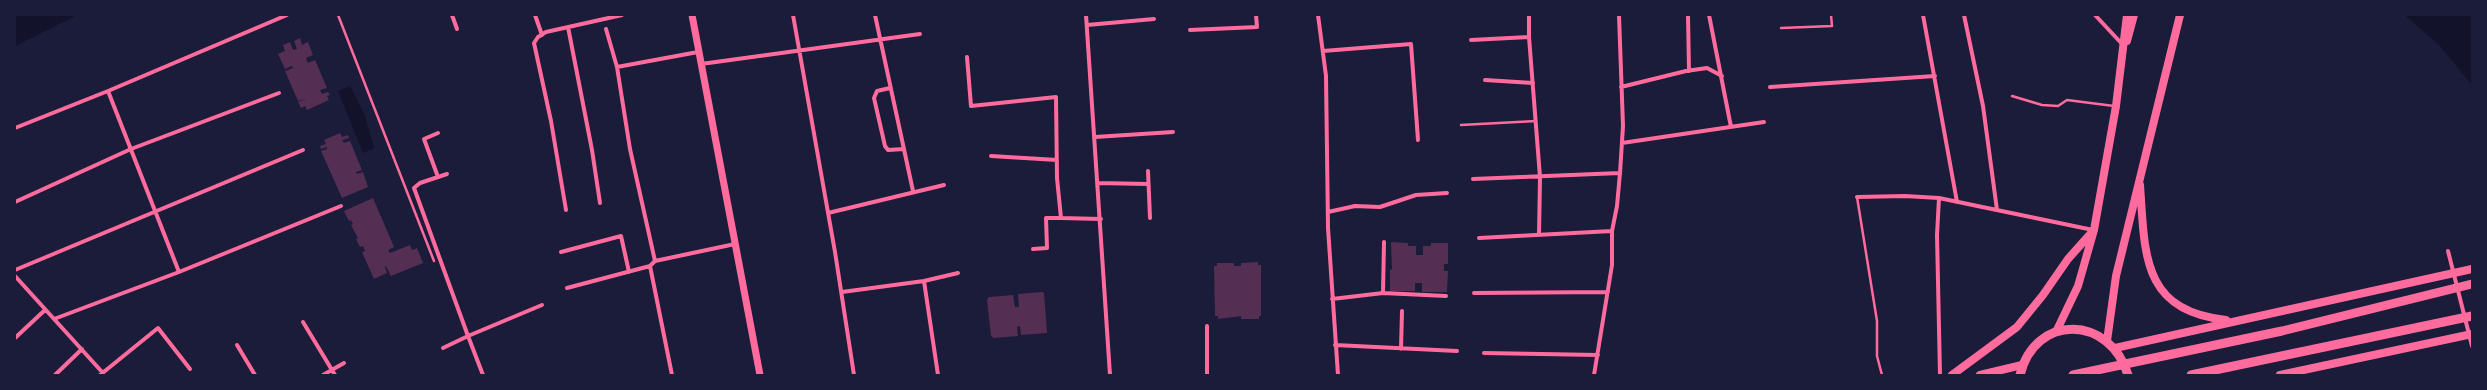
<!DOCTYPE html>
<style>
body{margin:0}
#map{position:relative;width:2487px;height:390px;overflow:hidden;background:#1b1b3a;font-family:"Work Sans",sans-serif}
canvas{display:block}
.frame{position:absolute;inset:0;border:16px solid #1b1b3a;pointer-events:none}
</style>
<div id="map">
<canvas width="2487" height="390"></canvas>
<div class="frame"></div>
</div>
<script>
const context = document.querySelector('canvas').getContext('2d');
context.lineJoin = 'round';
function paint(path, color) {
  context.fillStyle = color;
  context.fill(path, 'evenodd');
}
function trace(path, color, width, dash) {
  context.strokeStyle = color;
  context.lineWidth = width;
  context.lineCap = dash ? 'butt' : 'round';
  context.setLineDash(dash || []);
  context.stroke(path);
}
const water = new Path2D(`
 M15,15H77L15,46Z
 M2405,15H2472V85L2440,46Z
 M350,86L365,116L374,148L363,153L338,91Z`);
const building = new Path2D(`
 M300,38L302,45L308,42L313,55L306,58L308,63L315,60L327,88L320,90L322,94L328,92L330,95L327,96L329,100L307,110L305,106L301,108L298,102L306,99L298,101L285,71L293,68L292,66L285,69L278,54L285,51L283,45L290,42L293,50L297,49L294,41Z
 M340,133L342,137L348,135L349,138L342,140L344,143L350,141L362,170L356,172L357,174L363,172L368,187L342,198L321,151L327,149V147L321,149L320,146L326,144L324,140Z
 M373,198L394,247L388,250L390,253L410,245L412,250L417,248L423,263L391,276L386,266L385,267L387,273L374,279L362,252L365,251L363,246L360,247L356,239L358,238L351,225L353,224L351,220L349,221L344,211Z
 M1391,242L1408,243V246H1416V255H1423V246H1431V243H1448V264H1444V271H1448L1447,292H1422V283H1415V291H1390V269L1392,270Z
 M1258,262V265H1261V316H1259V319H1241V316L1218,319V316H1215L1214,266H1217V263H1234V266H1241V263Z
 M1042,292L1044,293L1047,333L1021,335L1020,326L1017,327L1018,336L994,338L991,336L987,300L989,297L1013,295L1015,307H1019L1018,294Z`);
const service = new Path2D(`
 M338,15L434,261
 M1781,28L1832,26L1831,15
 M2012,96L2042,105L2058,106L2067,100L2114,106
 M1461,125L1536,121
 M1857,197L1877,321V356L1882,375`);
const minor = new Path2D(`
 M452,15L457,29
 M535,15L542,35
 M793,15L835,252L854,375
 M875,15L913,191
 M1086,15L1110,375
 M1318,15L1326,76L1328,228L1338,375
 M1529,15V37L1540,177L1539,235
 M1688,15L1689,71
 M1709,15L1731,127
 M1923,15L1957,202
 M1964,15L1983,106L1997,210
 M2095,15L2123,45
 M1087,25L1154,19
 M568,27L592,150L600,203
 M606,29L617,67L630,149L655,261
 M1190,30L1257,27L1256,15
 M1471,40L1529,37
 M1323,51L1411,44L1418,140
 M967,57L971,106L1056,97L1057,178L1061,218L1101,219
 M701,64L920,34
 M617,67L698,52
 M1485,80L1533,83
 M1621,87L1686,71L1707,68L1722,76
 M1770,87L1935,76
 M890,88L877,91L874,98L885,146L888,150L904,149
 M108,91L179,272
 M15,128L108,91L287,15
 M438,133L424,139L438,177L420,183L414,188L468,336L542,305
 M1095,137L1173,132
 M1622,143L1764,122
 M991,156L1057,160
 M1148,171L1150,218
 M438,177L447,174
 M1473,179L1620,173
 M1098,183L1148,184
 M1857,197L1905,196L1939,198L2093,230
 M1939,198L1937,235L1940,375
 M15,202L131,149L279,93
 M566,210L551,121L534,43L538,37L546,32L622,15
 M1328,212L1355,206L1380,207L1416,195L1447,193
 M828,213L944,185
 M1479,238L1612,231
 M1033,249L1047,248L1046,218H1061
 M2448,251L2472,346
 M561,252L621,236L629,272
 M650,266L672,375
 M15,270L303,150
 M15,276L103,373
 M924,281L958,273
 M567,288L650,266L655,261L735,244
 M842,292L924,281L938,375
 M1383,293L1384,242
 M1474,293L1608,292
 M1332,299L1383,293L1446,296
 M54,319L179,272L341,206
 M303,322L335,375
 M15,338L45,310
 M237,345L255,375
 M1335,345L1457,351
 M443,348L468,336L483,375
 M1401,349L1402,311
 M1484,353L1598,355
 M55,375L82,349
 M100,375L158,328L190,369
 M323,375L344,363
 M1207,375V326
 M1594,375L1612,265V231L1617,206L1620,173L1623,126L1619,15`);
const tertiary = new Path2D(`
 M692,15L760,375`);
const primary = new Path2D(`
 M2127,41L2134,15
 M2140,185C2145,253 2141,311 2226,320
 M2056,332L2078,286L2094,230L2116,106L2127,15
 M2107,341L2116,276L2180,15
 M2115,348L2472,269
 M1952,375L2017,327L2043,295L2068,259L2093,231
 M1980,375L2022,365
 M2280,375L2472,334`);
const trunk = new Path2D(`
 M2020,375C2035,313 2110,315 2128,375
 M2073,375L2282,331L2472,284
 M2191,375L2472,316`);
paint(water, '#12122b');
paint(building, '#542f53');
trace(service, '#ff6b9d', 2.5);
trace(minor, '#ff6b9d', 4);
trace(tertiary, '#ff6b9d', 7);
trace(primary, '#ff6b9d', 8);
trace(trunk, '#ff6b9d', 9);
</script>
